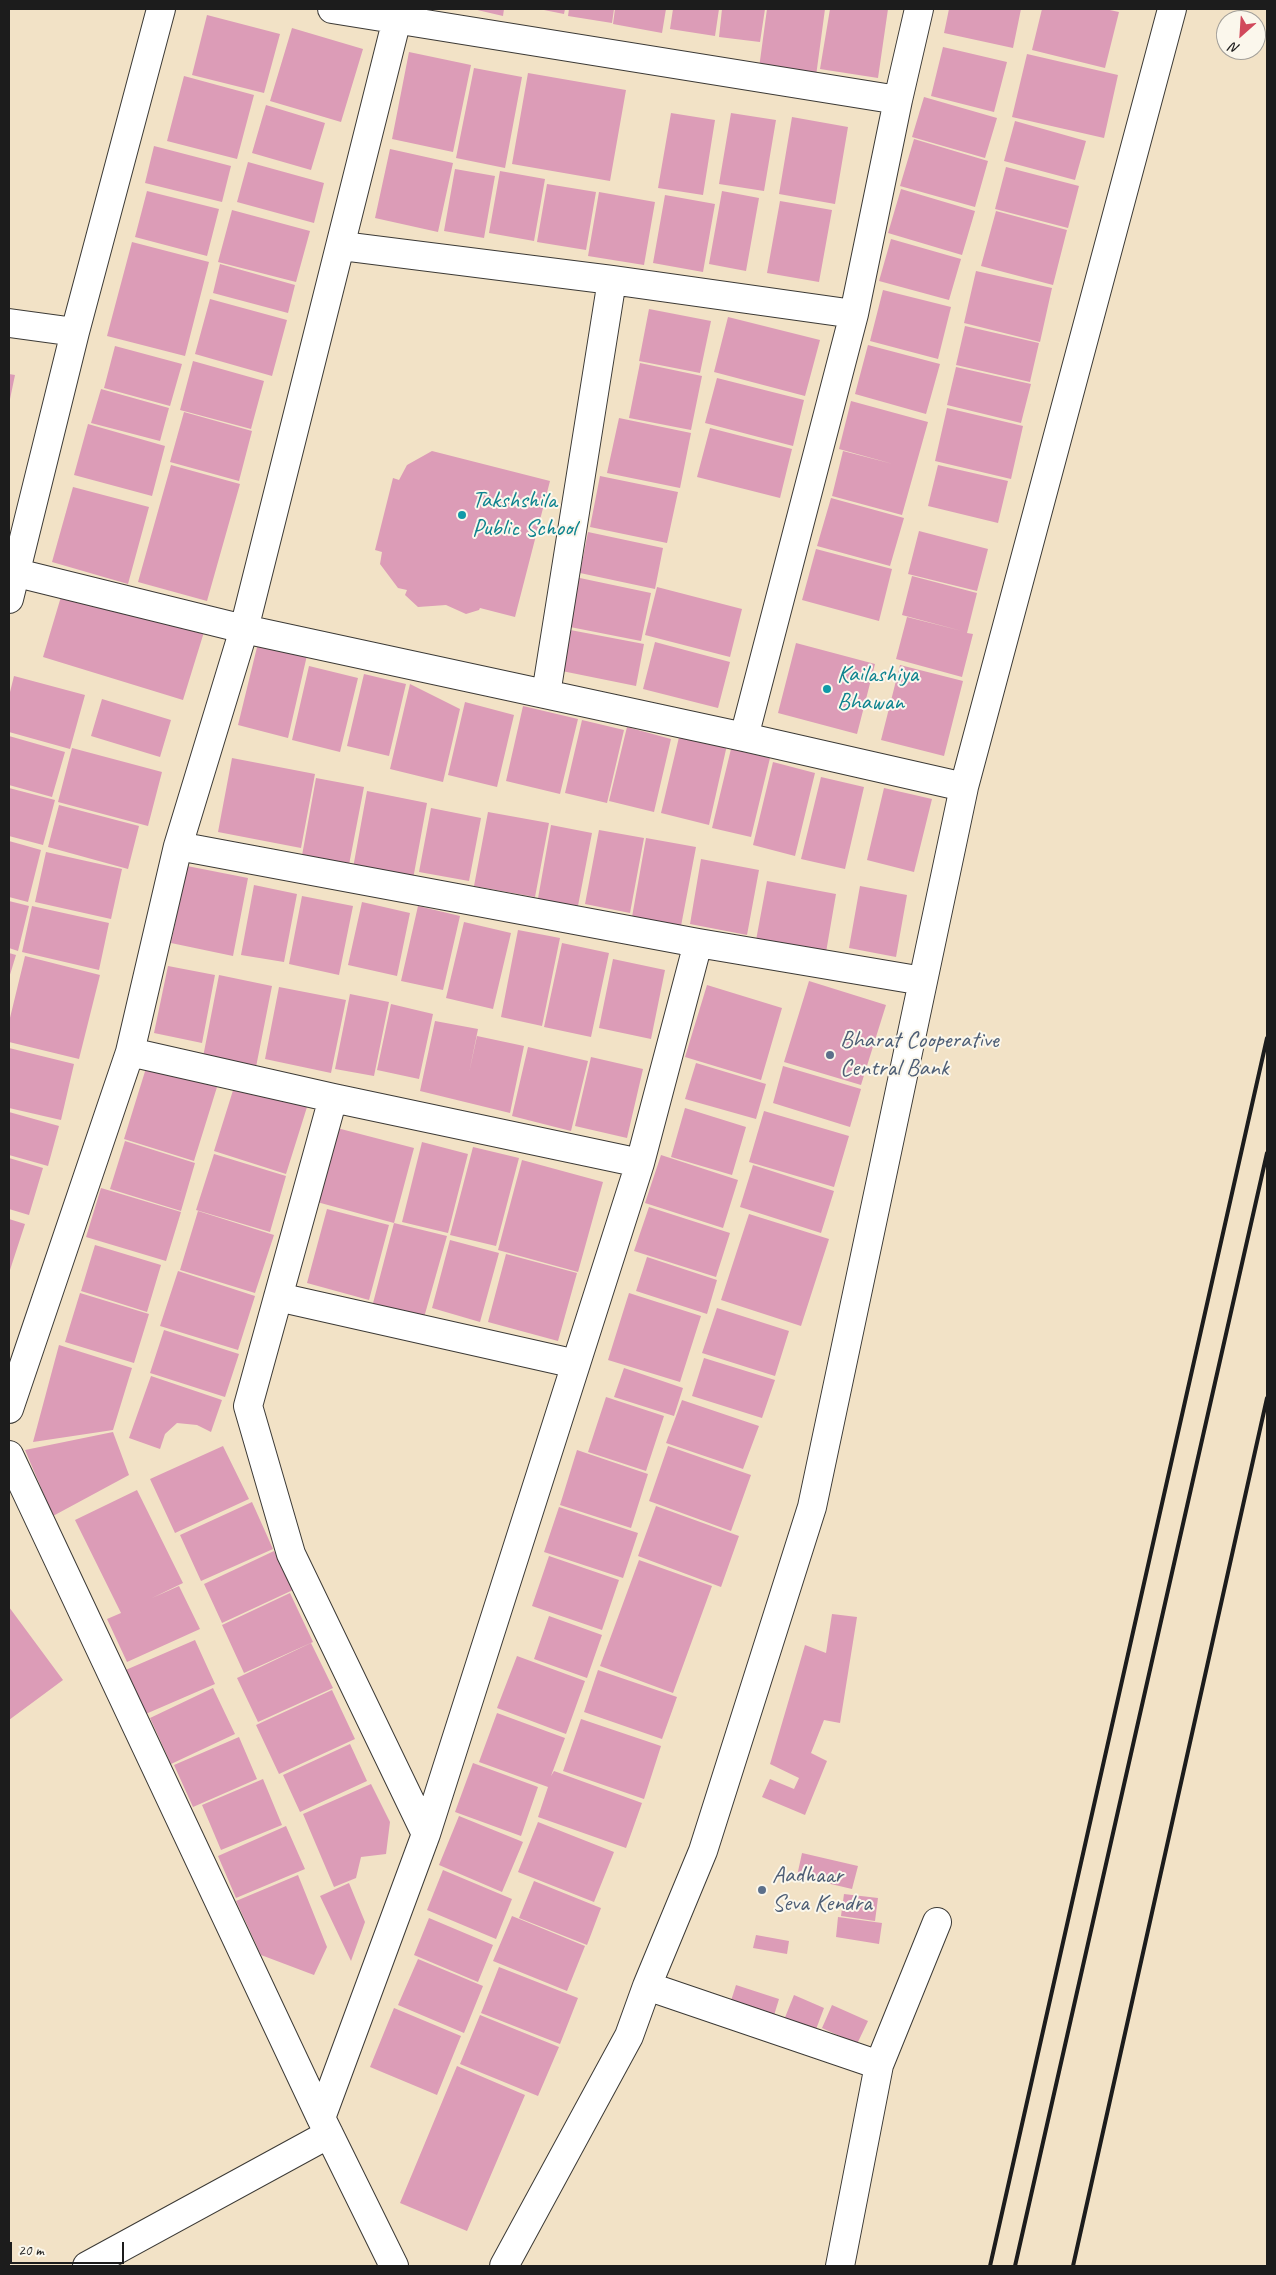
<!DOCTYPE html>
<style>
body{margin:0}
#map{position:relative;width:1276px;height:2275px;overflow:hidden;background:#f2e2c6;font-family:Caveat,sans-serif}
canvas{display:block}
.frame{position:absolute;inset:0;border:10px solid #1c1c1c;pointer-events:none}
.north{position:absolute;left:1216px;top:10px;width:50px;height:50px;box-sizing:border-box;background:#fbf7ec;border:1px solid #a29f99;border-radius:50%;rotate:206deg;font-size:14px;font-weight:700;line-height:20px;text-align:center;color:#1c1c1c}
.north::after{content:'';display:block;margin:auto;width:18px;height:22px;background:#d1495b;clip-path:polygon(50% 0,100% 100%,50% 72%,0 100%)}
.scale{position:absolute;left:10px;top:2242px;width:114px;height:22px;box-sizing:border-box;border:2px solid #1c1c1c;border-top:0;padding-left:6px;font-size:15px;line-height:18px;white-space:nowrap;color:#1c1c1c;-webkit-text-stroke:4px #fbf7ec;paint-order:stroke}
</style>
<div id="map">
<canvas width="1276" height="2275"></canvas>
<div class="frame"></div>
<div class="north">N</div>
<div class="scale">20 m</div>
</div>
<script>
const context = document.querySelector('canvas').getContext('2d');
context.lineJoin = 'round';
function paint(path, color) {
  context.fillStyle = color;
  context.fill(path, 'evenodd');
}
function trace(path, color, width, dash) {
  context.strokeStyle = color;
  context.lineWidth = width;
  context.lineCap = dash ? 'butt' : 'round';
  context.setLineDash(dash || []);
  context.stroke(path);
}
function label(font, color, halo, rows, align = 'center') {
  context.font = font + ' Caveat,sans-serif';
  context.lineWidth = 4;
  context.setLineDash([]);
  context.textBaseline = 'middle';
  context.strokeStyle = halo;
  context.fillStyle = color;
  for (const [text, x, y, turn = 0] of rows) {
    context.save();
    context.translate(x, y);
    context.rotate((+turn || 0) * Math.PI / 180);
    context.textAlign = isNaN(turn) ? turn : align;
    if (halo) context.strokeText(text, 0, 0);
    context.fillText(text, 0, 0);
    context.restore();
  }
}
const building = new Path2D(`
 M473,9H504L503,16Z
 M539,9H565L564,14Z
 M569,9H614L612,23L568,16Z
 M615,9H666L662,33L613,24Z
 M673,9H719L715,36L670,29Z
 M722,9H765L760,42L719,37Z
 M767,9H825L816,76L759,68Z
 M830,9H888L878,78L820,69Z
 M949,9H1021L1013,48L944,33Z
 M1042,9H1105L1119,12L1105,68L1032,50Z
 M207,15L280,34L264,93L192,75Z
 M292,28L363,49L341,122L270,101Z
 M943,47L1007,62L994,112L931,96Z
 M409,52L471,65L453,152L392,139Z
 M1027,54L1118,75L1104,138L1012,117Z
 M474,68L522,77L505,168L456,158Z
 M528,73L626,90L610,181L512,164Z
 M184,76L254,95L237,159L167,141Z
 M924,97L997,118L985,158L912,137Z
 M266,105L325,123L311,170L252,153Z
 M671,113L715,120L703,195L658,188Z
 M731,113L776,120L764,191L719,184Z
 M792,117L848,127L835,204L779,194Z
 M1015,121L1086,141L1075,180L1004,161Z
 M914,139L988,161L975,207L900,186Z
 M154,146L231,166L222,202L145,183Z
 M390,149L453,163L438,232L375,218Z
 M248,162L324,183L314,223L237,202Z
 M1006,167L1079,186L1068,228L995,209Z
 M455,169L495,176L484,238L444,231Z
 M500,171L545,179L534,241L489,233Z
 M547,184L596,192L586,250L537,242Z
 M901,189L975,211L962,255L888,233Z
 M147,191L219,209L207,256L135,237Z
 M722,191L759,198L746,271L709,264Z
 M599,192L655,202L644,265L588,256Z
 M665,195L715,204L703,272L653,263Z
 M780,201L832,210L819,282L767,273Z
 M232,210L310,231L296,282L218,262Z
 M996,211L1067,230L1053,285L981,266Z
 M891,239L961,259L949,300L879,281Z
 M132,242L209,262L185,356L107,336Z
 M220,264L295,285L288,313L213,293Z
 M976,271L1052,288L1040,342L964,323Z
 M883,290L951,307L938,359L870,341Z
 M210,299L287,320L272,376L195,354Z
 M649,309L711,321L700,373L639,361Z
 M728,317L820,340L805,396L714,372Z
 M965,326L1039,343L1030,382L956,365Z
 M868,345L940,364L926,414L855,394Z
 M115,346L182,364L170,406L104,388Z
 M193,361L264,381L251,429L180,410Z
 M640,363L702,376L691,430L629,418Z
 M956,367L1031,384L1021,423L947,405Z
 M9,374L15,375L10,399H9Z
 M717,378L804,400L793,446L705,423Z
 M101,389L169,408L160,441L91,423Z
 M851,401L928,422L902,515L832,496L843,451L893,464L839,449Z
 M947,408L1023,426L1011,479L935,461Z
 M184,412L252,431L239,481L170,462Z
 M619,418L691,433L680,488L607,473Z
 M88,424L165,446L152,496L74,475Z
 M710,428L792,449L780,498L697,477Z
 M432,451L550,481L515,617L480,608L479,610L466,614L446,605L418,607L405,595L407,590L398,588L380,564L382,552L375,550L393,478L399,480L407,465Z
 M171,465L240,484L207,601L138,582Z
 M938,465L1008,481L998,523L928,506Z
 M600,476L678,492L667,543L590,527Z
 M73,487L149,507L128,584L52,562Z
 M831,498L904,518L890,566L817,546Z
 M919,531L988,549L977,591L908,574Z
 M588,532L663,548L655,589L580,573Z
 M816,549L892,569L879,621L802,600Z
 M912,576L977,593L967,633L973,634L962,677L896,659L907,617L962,631L902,615Z
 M575,577L651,593L641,641L565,626Z
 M657,587L742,609L730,657L645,635Z
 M63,590L204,632L183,700L43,657Z
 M565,629L644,644L636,686L557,670Z
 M259,639L308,651L288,738L238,725Z
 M655,642L730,662L718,708L643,689Z
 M796,643L875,664L857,734L778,713Z
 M900,665L963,681L944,756L881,740Z
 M309,666L358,678L340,752L292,740Z
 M364,674L406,684L389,756L347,746Z
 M14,676L85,695L70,749L9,732V696Z
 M410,684L460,709L443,782L390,769Z
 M102,699L171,720L160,757L91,736Z
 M465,702L514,715L497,787L448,775Z
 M523,706L578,719L560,794L506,781Z
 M582,720L624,730L607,803L565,793Z
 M627,727L671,739L654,812L609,801Z
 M680,733L727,745L709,825L661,813Z
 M9,736L65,752L52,797L9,785Z
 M72,748L162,772L148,826L58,802Z
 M731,749L770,758L751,837L712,828Z
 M232,758L315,774L301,848L218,832Z
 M773,762L815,773L795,856L753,845Z
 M821,777L864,787L845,869L801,859Z
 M316,778L364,787L348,870L301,861Z
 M9,788L55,800L43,845L9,836Z
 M884,788L932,799L914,872L867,860Z
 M367,791L427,803L413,879L353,868Z
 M59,805L139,826L128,869L48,847Z
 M431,808L481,818L469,881L419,872Z
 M488,812L549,823L535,897L474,886Z
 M551,825L592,833L577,911L537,904Z
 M599,830L644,838L630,913L585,904Z
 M646,838L696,847L681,926L632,917Z
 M9,841L41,850L28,902L9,897Z
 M46,852L122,869L111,919L35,902Z
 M701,859L759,870L747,935L690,924Z
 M187,866L248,878L233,956L171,943Z
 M767,881L836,894L824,964L754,951Z
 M254,885L297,894L284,962L241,955Z
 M860,886L907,895L896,957L849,948Z
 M302,896L353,906L339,975L289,964Z
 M9,901L29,906L18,951L9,948Z
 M362,902L410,913L397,976L348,965Z
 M32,906L109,923L99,970L22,952Z
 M418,906L460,916L443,990L401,981Z
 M464,922L511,933L493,1009L446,998Z
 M518,930L560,938L542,1026L501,1017Z
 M562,943L609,953L591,1037L544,1027Z
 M9,953L16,955L9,978Z
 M25,956L100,975L79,1059L9,1042V1022Z
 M613,959L665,970L651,1039L599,1028Z
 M168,966L215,975L202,1043L154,1033Z
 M219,975L272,986L256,1067L203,1057Z
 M809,981L886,1005L861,1085L784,1062Z
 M707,985L782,1008L761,1080L685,1057Z
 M279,987L346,1000L331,1073L265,1059Z
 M350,994L389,1002L374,1076L335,1069Z
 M391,1004L433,1014L419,1079L377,1070Z
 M435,1021L478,1029L469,1073L477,1036L524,1046L510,1113L420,1091Z
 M528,1047L588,1061L571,1131L512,1116Z
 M9,1048L74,1064L61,1120L9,1108Z
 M591,1057L643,1069L627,1138L575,1126Z
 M696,1063L766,1084L756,1119L685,1099Z
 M147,1065L217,1087L194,1161L124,1139Z
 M783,1066L861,1089L850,1127L773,1103Z
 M235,1084L307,1107L286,1174L214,1151Z
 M685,1108L746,1127L732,1175L671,1157Z
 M764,1111L849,1136L834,1187L749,1162Z
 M9,1112L59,1126L48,1166L9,1155Z
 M337,1128L414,1148L394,1223L317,1202Z
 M125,1141L195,1163L181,1211L110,1189Z
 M422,1142L468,1154L448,1233L402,1222Z
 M473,1147L519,1158L496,1246L450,1235Z
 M214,1154L286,1176L270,1232L196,1210Z
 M661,1155L738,1180L723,1228L645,1203Z
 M9,1158L43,1168L29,1215L9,1209Z
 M522,1160L603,1182L578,1272L498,1250Z
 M753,1165L834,1191L821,1233L740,1207Z
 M101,1188L181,1212L166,1261L86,1237Z
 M649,1207L730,1233L716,1277L634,1251Z
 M327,1209L389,1225L369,1300L307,1283Z
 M198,1211L274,1235L255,1293L180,1270Z
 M749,1214L829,1239L801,1326L721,1300Z
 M9,1219L25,1224L9,1273Z
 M394,1223L447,1236L423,1321L372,1307Z
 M450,1240L499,1253L480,1322L432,1308Z
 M95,1245L161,1265L147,1312L81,1291Z
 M506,1254L577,1273L558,1341L488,1322Z
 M647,1257L717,1280L707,1314L636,1291Z
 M178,1271L255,1296L238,1350L160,1326Z
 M80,1293L149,1314L134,1363L65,1342Z
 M629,1293L701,1316L680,1382L608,1360Z
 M717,1308L789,1331L775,1376L702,1353Z
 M164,1330L239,1354L225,1397L150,1373Z
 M59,1345L132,1368L113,1430L33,1442Z
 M704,1358L775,1380L762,1418L692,1396Z
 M624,1368L683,1388L674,1416L614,1397Z
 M151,1376L222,1400L211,1432L197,1425L177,1423L165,1434L160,1449L129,1438Z
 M606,1397L664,1416L646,1471L588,1452Z
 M682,1400L759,1426L743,1469L666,1443Z
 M113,1432L129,1475L53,1516L25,1450Z
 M223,1446L249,1499L175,1533L150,1479Z
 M668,1446L751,1475L731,1531L649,1501Z
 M577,1450L648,1474L631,1528L560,1505Z
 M137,1490L183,1583L152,1598L179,1586L200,1629L127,1662L107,1619L121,1613L75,1520Z
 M252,1502L273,1549L201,1581L180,1535Z
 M656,1506L739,1536L721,1587L638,1556Z
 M559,1507L638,1533L623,1578L544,1552Z
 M274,1551L293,1590L222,1623L204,1584Z
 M549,1556L619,1580L602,1630L532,1606Z
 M639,1560L712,1586L673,1693L600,1666Z
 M290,1593L313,1642L244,1673L222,1625Z
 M9,1607L63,1680L9,1720Z
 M832,1614L857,1617L840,1723L824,1720L811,1753L827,1761L805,1815L762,1797L770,1779L794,1789L799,1778L770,1764L805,1645L826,1653Z
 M549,1616L602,1635L587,1678L534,1659Z
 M195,1640L215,1684L141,1716L121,1672Z
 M311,1643L333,1688L258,1722L237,1678Z
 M517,1656L585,1681L566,1734L497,1708Z
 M598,1670L677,1697L662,1739L584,1712Z
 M213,1688L235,1734L171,1764L150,1718Z
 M332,1690L355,1739L279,1774L256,1725Z
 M497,1713L565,1738L551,1776L554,1771L642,1803L626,1848L538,1817L548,1787L479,1762Z
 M581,1719L661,1746L644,1799L563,1771Z
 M239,1737L257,1779L193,1807L174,1765Z
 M350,1744L367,1781L300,1812L283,1775Z
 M473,1763L538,1787L521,1836L455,1812Z
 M263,1779L282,1825L221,1850L202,1805Z
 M371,1784L390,1822L386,1854L361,1857L356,1878L334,1887L303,1814Z
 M459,1816L523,1842L502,1892L439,1865Z
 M538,1822L614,1852L594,1902L518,1872Z
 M286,1826L305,1869L236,1898L218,1856Z
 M802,1853L858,1866L852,1889L797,1876Z
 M443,1870L512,1899L496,1939L427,1910Z
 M298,1875L327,1947L314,1975L261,1955L236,1901Z
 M534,1881L601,1908L587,1945L519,1918Z
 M349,1883L365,1922L351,1961L320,1896Z
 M844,1894L878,1898L875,1921L841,1916Z
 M512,1916L585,1946L567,1991L493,1961Z
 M838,1917L882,1923L879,1944L836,1937Z
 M429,1918L493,1945L478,1982L414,1955Z
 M756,1935L789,1941L787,1954L753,1948Z
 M418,1959L483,1986L464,2033L398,2005Z
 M499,1967L578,1998L560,2044L481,2013Z
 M736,1985L779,1999L772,2022L729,2007Z
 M794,1995L824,2008L815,2032L784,2020Z
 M832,2005L868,2021L857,2044L822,2028Z
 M394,2008L461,2036L437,2095L370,2067Z
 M480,2015L559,2047L538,2096L460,2064Z
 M457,2066L525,2095L467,2231L400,2203Z`);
const minor = new Path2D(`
 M332,9L898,100
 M342,246L612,280L854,314
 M9,323L75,332
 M9,571L244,629L744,737L964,787
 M9,599L75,332L161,9
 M546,694L612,280
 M744,737L854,314L898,100L919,9
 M178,846L698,943L923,981
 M130,1052L333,1098L640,1163
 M333,1098L248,1406L291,1554L426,1834
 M278,1297L576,1364
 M9,1409L130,1052L178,846L244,629L397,19
 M9,1455L321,2118L394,2266
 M647,1986L879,2065
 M321,2118L426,1834L640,1163L698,943
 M87,2266L329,2134
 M504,2266L629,2036L647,1986L703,1851L812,1507L964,787L1172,9
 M840,2266L879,2065L937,1922`);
const rail = new Path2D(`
 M990,2266L1267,1038
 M1015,2266L1267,1153
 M1073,2266L1267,1398`);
const markers = [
 [462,515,5,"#0f9aa8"],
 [827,689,5,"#0f9aa8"],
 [830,1055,5,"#5c6f8a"],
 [762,1890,5,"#5c6f8a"]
];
const cultureNames = [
 ["Takshshila",472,501],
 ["Public School",472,529],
 ["Kailashiya",837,675],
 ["Bhawan",837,703]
];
const serviceNames = [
 ["Bharat Cooperative",840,1041],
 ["Central Bank",840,1069],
 ["Aadhaar",772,1876],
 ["Seva Kendra",772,1904]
];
paint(building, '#dc9cb7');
trace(minor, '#3c3a36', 30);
trace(minor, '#fff', 28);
trace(rail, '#1c1c1c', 4);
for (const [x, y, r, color] of markers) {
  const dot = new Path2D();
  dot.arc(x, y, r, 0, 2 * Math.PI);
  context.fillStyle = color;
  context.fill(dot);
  trace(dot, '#fbf7ec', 2);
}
label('24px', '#0d838f', '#fbf7ec', cultureNames, 'left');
label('24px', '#4e5e75', '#fbf7ec', serviceNames, 'left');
</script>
